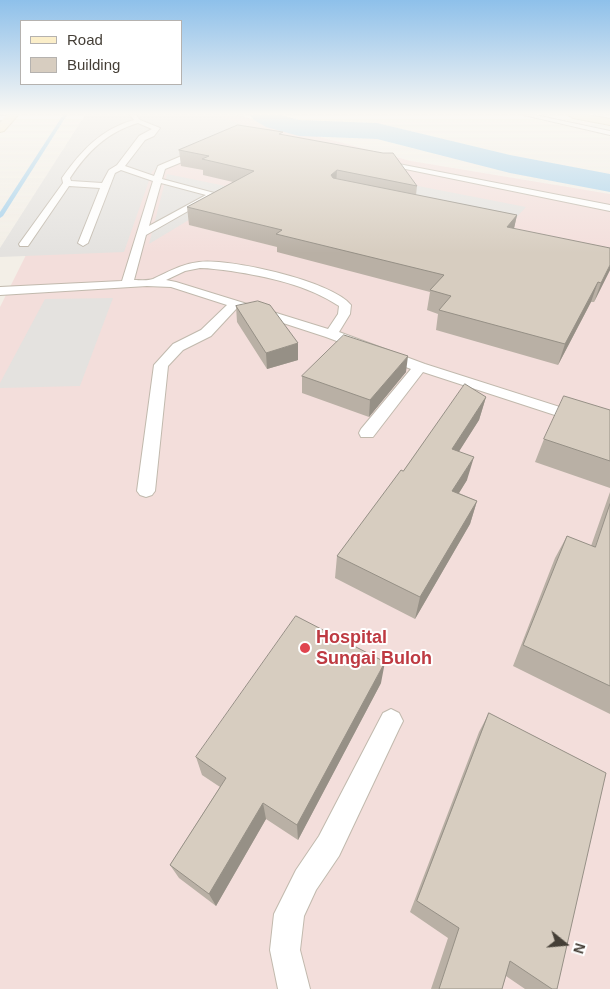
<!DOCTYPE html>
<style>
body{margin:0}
#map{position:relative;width:610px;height:989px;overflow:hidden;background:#f3efe7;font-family:Helvetica,sans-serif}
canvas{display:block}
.legend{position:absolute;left:20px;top:20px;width:162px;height:65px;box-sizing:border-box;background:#fff;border:1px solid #b5b2af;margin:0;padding:6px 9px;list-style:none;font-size:15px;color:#453f37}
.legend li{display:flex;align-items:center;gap:10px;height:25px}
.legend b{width:25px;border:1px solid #b5b2af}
.north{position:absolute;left:540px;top:919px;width:50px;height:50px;-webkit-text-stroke:4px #fff;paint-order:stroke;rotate:107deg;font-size:14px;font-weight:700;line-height:20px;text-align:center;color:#453f37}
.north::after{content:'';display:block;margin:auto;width:18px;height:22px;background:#453f37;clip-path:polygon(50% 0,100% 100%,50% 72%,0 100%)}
</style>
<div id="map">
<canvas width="610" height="989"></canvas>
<ul class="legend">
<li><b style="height:6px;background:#fbeec9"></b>Road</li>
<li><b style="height:14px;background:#d7cdc0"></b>Building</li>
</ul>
<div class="north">N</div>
</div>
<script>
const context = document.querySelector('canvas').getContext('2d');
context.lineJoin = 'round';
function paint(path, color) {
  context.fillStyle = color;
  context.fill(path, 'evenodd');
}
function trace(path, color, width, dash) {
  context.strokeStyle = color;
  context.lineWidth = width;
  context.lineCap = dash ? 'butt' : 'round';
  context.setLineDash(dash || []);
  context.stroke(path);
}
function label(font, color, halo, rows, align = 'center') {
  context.font = font + ' Helvetica,sans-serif';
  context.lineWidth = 4;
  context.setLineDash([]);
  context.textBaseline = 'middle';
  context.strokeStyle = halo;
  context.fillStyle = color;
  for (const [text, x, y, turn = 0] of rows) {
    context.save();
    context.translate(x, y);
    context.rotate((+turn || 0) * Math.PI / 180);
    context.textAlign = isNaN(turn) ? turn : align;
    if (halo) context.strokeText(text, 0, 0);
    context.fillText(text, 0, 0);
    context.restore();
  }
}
const medical = new Path2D(`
 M96,115H237L411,161L610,194V989H0V307Z`);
const parking = new Path2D(`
 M85,115H216L249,127L160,165L152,172L124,252L0,257V248Z
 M167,174L240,189L149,244Z
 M413,185L526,207L511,223L395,199Z
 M113,298L80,386L0,388V383L45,299Z`);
const stream = new Path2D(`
 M63,115H67L3,216L0,218V212Z`);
const river = new Path2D(`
 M250,115H280L299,120L377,123L510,155L610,174V192L510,173L377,139L299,136L266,127L254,120Z`);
const lane = new Path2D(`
 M130,115H136L140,120L160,128L154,136L145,140L125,166L154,176L158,166L198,149H204V153L165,169L162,179L218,194L146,235L134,280C139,280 148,281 153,279C168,272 181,264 199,262C229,258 332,281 351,305L350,314L339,332L425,364L610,423V433L423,372L373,437H361L359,433L361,429L411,369L326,337L237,308L211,336L183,350L168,366L155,491L152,495L146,497L140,495L137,491L154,365L173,344L201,330L227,305L171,287L147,286L0,295V287L122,281L153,181L121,170L115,173L88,243L83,246L78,243L100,188L69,186L28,246H20L19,244L63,183L62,178C81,151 101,129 134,120ZM138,123L152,129L139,136L117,165L109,170L102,183L71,181L70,178C87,152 107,132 138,123ZM161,183L206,195L149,226ZM200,268C210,268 221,270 231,271C269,277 307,285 339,306L338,314L328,329L176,282L166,280L185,271Z
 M524,115H535L610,131V135Z
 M0,116H10L13,118L10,120H0Z
 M378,160L610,205V211L381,164L377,162Z
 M391,709L399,713L403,721L399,729L339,856L316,890L304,916L300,950L310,989H278L270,950L274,914L296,870L319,836L383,713Z`);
const secondary = new Path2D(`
 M7,115H18L4,131L0,132V123Z
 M568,115H588L610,119V125L573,118Z`);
const wall = new Path2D(`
 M283,135L417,186L416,195L517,215L514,228L610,270L594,302H591L558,365L436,330L438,314L427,310L430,292L277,252V247L189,225L187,207L233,182L203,175V170L181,166L179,150Z
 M236,306L298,360L267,369L237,322Z
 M406,372L369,417L302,393V376Z
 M486,397L479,420L459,451L467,480L459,493L477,501L470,524L415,619L335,578L337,556L403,471Z
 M610,410V488L535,462L544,439Z
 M610,492V714L513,666L555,558L567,536L591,546Z
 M381,683L298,840L266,819L216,906L179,878L170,865L220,787L202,775L196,757Z
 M489,713L557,989H525L506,976L502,989H431L448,938L410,912L479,732Z`);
const shadedWall = new Path2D(`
 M337,170L336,186L331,175Z
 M517,215L513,233L507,227Z
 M610,265V270L594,302L601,283Z
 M598,282L591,302L558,365L565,344Z
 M298,343V360L267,369L266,353Z
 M408,356L406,372L369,417L370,400Z
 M486,397L479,420L446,472L452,449Z
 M474,457L467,480L446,514L452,491Z
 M477,501L470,524L415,619L420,597Z
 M385,662L381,683L298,840L297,825Z
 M263,803L266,819L216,906L209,894Z`);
const building = new Path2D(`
 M238,125L283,132L279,134L383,153H393L417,186L337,170L331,175L333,178L517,215L507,227L610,248V265L601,283L598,282L565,344L439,310L451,296L430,290L444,275L276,234L282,230L187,207L254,171L202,159L209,156L179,150Z
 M258,301L270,305L298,343L266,353L236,306Z
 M344,335L408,356L370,400L302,376Z
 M465,384L486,397L452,449L474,457L452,491L477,501L420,597L337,556L401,470L403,471Z
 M564,396L610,410V461L544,439Z
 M610,504V686L523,645L567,536L595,547Z
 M296,616L385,662L297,825L263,803L209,894L170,865L226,778L196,757Z
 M489,713L606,773L557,989H552L510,961L502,989H439L459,928L417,901Z`);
const markers = [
 [305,648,6,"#e0444e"]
];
const nearHealthnames = [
 ["Hospital",316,638],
 ["Sungai Buloh",316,659]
];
paint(medical, '#f3dedb');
paint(parking, '#e4e2df');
paint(stream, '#a7d2ec');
paint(river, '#a7d2ec');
trace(lane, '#c1b9ad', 2);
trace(secondary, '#d0c099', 2);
paint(lane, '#fff');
paint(secondary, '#fbeec9');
paint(wall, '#b9b0a5');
paint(shadedWall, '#969086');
paint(building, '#d7cdc0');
trace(building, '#969086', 1);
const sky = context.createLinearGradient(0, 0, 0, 253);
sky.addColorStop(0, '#8ec0ea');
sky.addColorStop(0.45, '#faf8f4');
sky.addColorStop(1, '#faf8f400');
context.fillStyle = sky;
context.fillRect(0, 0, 610, 253);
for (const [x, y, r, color] of markers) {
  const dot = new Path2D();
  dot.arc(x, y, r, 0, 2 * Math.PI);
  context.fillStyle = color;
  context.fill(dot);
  trace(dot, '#fff', 2);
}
label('bold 18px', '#be3a42', '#fff', nearHealthnames, 'left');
</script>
